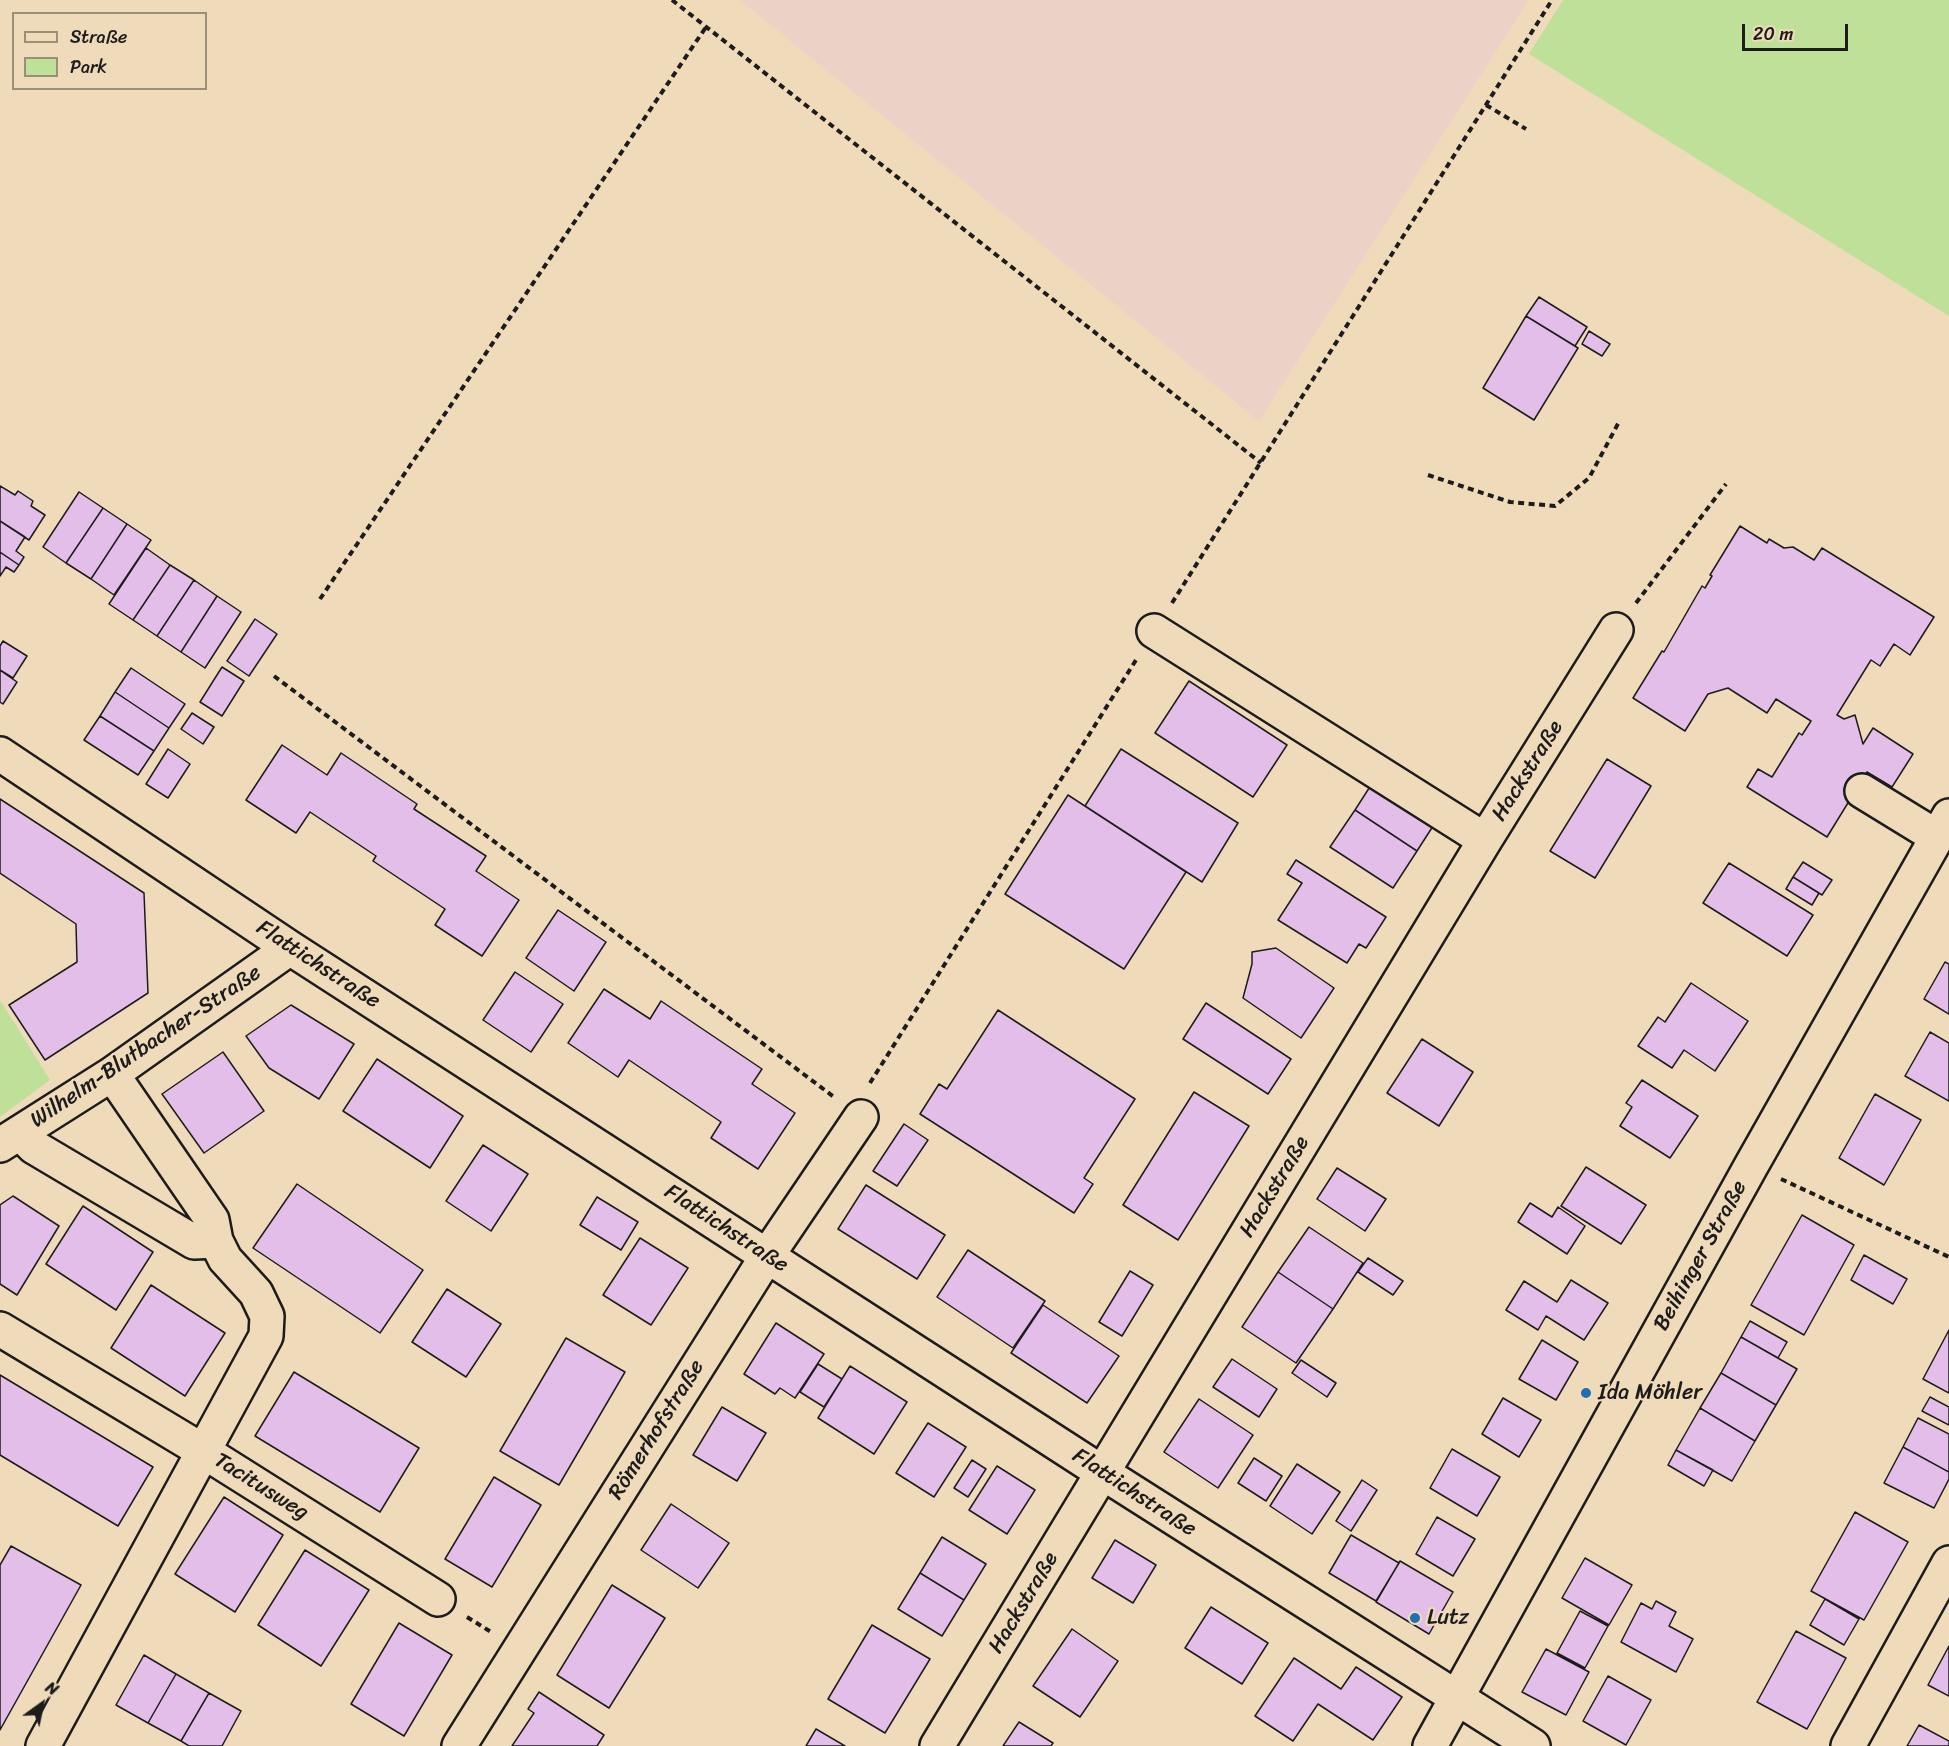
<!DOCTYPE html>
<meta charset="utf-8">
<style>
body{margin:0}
#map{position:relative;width:1949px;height:1746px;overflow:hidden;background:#efdbb9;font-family:Sriracha,sans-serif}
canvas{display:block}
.legend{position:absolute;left:12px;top:12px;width:195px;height:78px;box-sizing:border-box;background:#efdbb9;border:2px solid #9b8f7a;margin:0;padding:8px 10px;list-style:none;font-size:18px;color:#1c1c1c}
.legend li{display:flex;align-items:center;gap:12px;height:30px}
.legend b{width:30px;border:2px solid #9b8f7a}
.north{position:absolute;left:12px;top:1674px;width:60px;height:60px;-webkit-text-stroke:4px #efdbb9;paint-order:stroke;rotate:33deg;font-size:16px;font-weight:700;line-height:24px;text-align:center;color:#1c1c1c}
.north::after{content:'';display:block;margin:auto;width:21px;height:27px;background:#1c1c1c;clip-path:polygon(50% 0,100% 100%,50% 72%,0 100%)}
.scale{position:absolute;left:1742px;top:24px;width:106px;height:27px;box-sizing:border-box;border:3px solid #1c1c1c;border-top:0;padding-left:8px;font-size:18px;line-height:21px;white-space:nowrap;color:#1c1c1c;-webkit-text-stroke:4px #efdbb9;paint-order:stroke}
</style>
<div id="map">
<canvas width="1949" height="1746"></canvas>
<ul class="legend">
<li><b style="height:8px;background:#efdbb9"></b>Straße</li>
<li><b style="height:16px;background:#bfe099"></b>Park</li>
</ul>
<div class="north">N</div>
<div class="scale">20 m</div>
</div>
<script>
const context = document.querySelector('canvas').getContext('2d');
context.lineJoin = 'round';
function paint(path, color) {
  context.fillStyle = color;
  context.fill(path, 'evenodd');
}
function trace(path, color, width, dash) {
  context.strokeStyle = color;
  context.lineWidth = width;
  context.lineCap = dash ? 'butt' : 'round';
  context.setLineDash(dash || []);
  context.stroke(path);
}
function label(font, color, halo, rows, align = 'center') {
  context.font = font + ' Sriracha,sans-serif';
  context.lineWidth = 4.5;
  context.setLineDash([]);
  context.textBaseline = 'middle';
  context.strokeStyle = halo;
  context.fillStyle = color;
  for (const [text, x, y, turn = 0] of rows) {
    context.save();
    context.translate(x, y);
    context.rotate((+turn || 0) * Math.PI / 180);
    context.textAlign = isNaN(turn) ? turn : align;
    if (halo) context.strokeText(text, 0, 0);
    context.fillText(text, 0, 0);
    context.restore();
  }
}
const built = new Path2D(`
 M740,0H1529L1259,421Z`);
const green = new Path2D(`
 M1563,0H1949V316L1529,54Z
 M0,1000L50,1080L0,1117Z`);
const building = new Path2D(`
 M1539,297L1587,327L1575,346L1526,316Z
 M1526,316L1578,348L1534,420L1483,388Z
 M1589,331L1610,344L1602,356L1582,344Z
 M0,486L15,495L18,491L33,501L31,506L45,515L29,540L0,521Z
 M79,492L103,508L66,563L43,547Z
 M103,508L127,524L91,579L66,563Z
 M0,521L25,537L16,551L24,557L19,565L0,552Z
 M127,524L151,540L114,595L91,579Z
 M1740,526L1767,543L1769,539L1784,548L1793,547L1814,560L1822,548L1934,617L1910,655L1894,644L1880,666L1871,660L1837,715L1844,719L1855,715L1863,744L1873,728L1913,754L1892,787L1867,772L1827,837L1747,787L1758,769L1772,777L1799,733L1802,735L1811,721L1776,699L1767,713L1728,688L1708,694L1685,731L1633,698L1662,651L1664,652L1702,586L1705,588L1712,576L1710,575Z
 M146,548L170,565L133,620L109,604Z
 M0,552L19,565L14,572L6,567L0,576Z
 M170,565L194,580L157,636L133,620Z
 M194,580L217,596L181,652L157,636Z
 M217,596L241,612L205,668L181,652Z
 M255,619L277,634L249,676L227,661Z
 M3,641L27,656L13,678L0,670V646Z
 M222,667L244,681L222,716L200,702Z
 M131,668L185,704L169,728L115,692Z
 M0,670L17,682L3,704L0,702Z
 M1189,681L1287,745L1253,797L1155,733Z
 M115,692L169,728L154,751L100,716Z
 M192,713L214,727L203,744L181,729Z
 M100,716L154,751L138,775L84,740Z
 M282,745L327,775L341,753L417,804L414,809L486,856L476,871L519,900L482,956L435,925L445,909L373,861L376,856L310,812L296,833L246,800Z
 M168,749L190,764L168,798L146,784Z
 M1121,749L1238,823L1202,882L1085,806Z
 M1607,759L1651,786L1595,878L1550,851Z
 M1373,782L1435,823L1417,851L1355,810Z
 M1068,795L1186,872L1124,969L1005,894Z
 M0,799L144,893L148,993L45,1060L9,1005L77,962L76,924L0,873Z
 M1355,810L1417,851L1393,888L1330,847Z
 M1296,860L1386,917L1366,948L1359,944L1347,963L1278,920L1302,883L1287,874Z
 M1803,862L1832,880L1822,895L1793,877Z
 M1729,863L1813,915L1787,956L1703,903Z
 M1793,877L1819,893L1812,905L1786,889Z
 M558,910L606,942L574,991L526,958Z
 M1276,948L1334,988L1301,1038L1243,998L1252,964V952Z
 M1945,962L1949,964V1014L1924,999Z
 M515,972L563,1004L531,1052L483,1020Z
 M1691,983L1748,1021L1715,1071L1684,1050L1672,1068L1638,1046L1658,1017L1665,1022Z
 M604,989L650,1019L661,1001L762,1069L752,1084L795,1113L758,1169L711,1138L721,1122L629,1060L618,1077L568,1043Z
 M1206,1003L1291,1059L1268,1094L1183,1039Z
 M291,1005L354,1044L319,1099L269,1068L246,1036Z
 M998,1010L1135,1099L1084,1178L1093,1184L1074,1213L920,1114L939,1084L947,1089Z
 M1930,1032L1949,1043V1101L1905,1076Z
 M1422,1039L1473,1072L1439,1126L1387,1093Z
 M223,1052L264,1111L204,1153L162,1094Z
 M377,1059L463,1116L430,1168L343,1111Z
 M1642,1080L1698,1116L1670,1158L1620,1126L1632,1107L1626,1103Z
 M1194,1092L1249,1126L1178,1240L1123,1205Z
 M1875,1094L1921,1120L1884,1185L1839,1158Z
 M904,1124L928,1140L897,1186L873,1171Z
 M483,1145L528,1174L491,1231L446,1201Z
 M1586,1167L1646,1205L1621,1244L1561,1206Z
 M1337,1168L1386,1199L1365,1231L1317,1199Z
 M297,1184L423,1270L380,1333L253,1248Z
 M866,1185L945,1235L917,1279L838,1229Z
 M13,1196L59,1226L17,1295L0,1284V1205Z
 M597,1197L638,1222L621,1250L580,1225Z
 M1530,1203L1552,1217L1558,1207L1585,1226L1567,1254L1518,1222Z
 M83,1206L153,1252L116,1310L46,1264Z
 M1802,1215L1854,1245L1804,1335L1751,1305Z
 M1309,1227L1363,1263L1333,1309L1278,1272Z
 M640,1238L688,1268L651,1325L603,1295Z
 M968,1250L1045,1301L1013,1348L937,1297Z
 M1864,1255L1907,1279L1893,1304L1851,1280Z
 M1368,1258L1403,1281L1393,1295L1358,1272Z
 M1130,1271L1153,1285L1122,1336L1099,1322Z
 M1278,1272L1333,1309L1296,1363L1242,1327Z
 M1571,1280L1608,1303L1584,1340L1546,1316L1538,1330L1506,1310L1524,1281L1557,1302Z
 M151,1285L225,1333L185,1396L111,1348Z
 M447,1289L501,1324L466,1377L412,1342Z
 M1043,1305L1119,1356L1087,1403L1011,1353Z
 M1750,1321L1787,1342L1778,1358L1741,1337Z
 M776,1323L824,1354L795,1398L780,1388L775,1394L744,1374Z
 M1949,1330V1393L1923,1379Z
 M1741,1337L1797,1369L1776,1405L1721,1373Z
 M566,1338L625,1372L559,1485L500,1451Z
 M1542,1340L1578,1362L1556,1400L1519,1379Z
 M1232,1359L1277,1389L1259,1417L1213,1387Z
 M1301,1360L1336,1383L1327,1397L1292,1373Z
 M818,1364L842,1379L824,1407L800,1392Z
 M850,1366L907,1402L874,1454L818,1418Z
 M294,1372L419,1448L380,1512L255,1436Z
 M1721,1373L1776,1405L1755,1441L1700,1408Z
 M0,1375L153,1467L118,1526L0,1455Z
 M1930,1397L1949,1407V1425L1922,1411Z
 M1503,1398L1541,1420L1519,1457L1482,1434Z
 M1199,1399L1253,1435L1218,1488L1164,1452Z
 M722,1407L766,1433L737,1481L693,1455Z
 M1700,1408L1755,1441L1732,1481L1676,1450Z
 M1918,1418L1949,1434V1472L1903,1447Z
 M928,1423L966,1447L934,1497L896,1473Z
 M1903,1447L1949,1472V1479L1934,1508L1884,1483Z
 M1452,1449L1500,1477L1477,1516L1430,1488Z
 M1676,1450L1713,1470L1704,1486L1668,1465Z
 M1254,1458L1282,1476L1266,1501L1238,1483Z
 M972,1460L986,1469L968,1497L954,1488Z
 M1297,1464L1340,1492L1312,1534L1270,1506Z
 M997,1466L1035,1490L1007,1534L969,1510Z
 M494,1477L541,1505L492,1587L445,1559Z
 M1362,1480L1377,1490L1351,1531L1336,1521Z
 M224,1497L283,1535L235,1612L175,1574Z
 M671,1504L729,1543L698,1588L641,1550Z
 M1855,1512L1908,1542L1864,1620L1811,1591Z
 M1437,1517L1475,1539L1453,1576L1416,1554Z
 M1351,1535L1399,1563L1376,1601L1329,1573Z
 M942,1537L986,1564L964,1600L920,1573Z
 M1115,1540L1156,1565L1133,1603L1092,1578Z
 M11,1546L81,1585L0,1730V1565Z
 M305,1550L369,1590L321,1666L258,1625Z
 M1585,1558L1632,1585L1609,1625L1562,1598Z
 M1400,1561L1453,1592L1429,1634L1376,1602Z
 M920,1573L964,1600L942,1636L898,1609Z
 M612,1585L665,1618L609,1708L557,1675Z
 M1825,1599L1859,1619L1844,1645L1810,1625Z
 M1656,1601L1676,1612L1669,1626L1693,1639L1676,1672L1621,1642L1641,1603L1652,1609Z
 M1211,1607L1268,1643L1242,1684L1185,1648Z
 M1580,1611L1608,1626L1585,1668L1557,1653Z
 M399,1623L452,1655L404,1736L351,1704Z
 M872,1625L930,1659L885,1733L828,1699Z
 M1072,1629L1118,1661L1080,1717L1033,1686Z
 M1796,1631L1846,1658L1807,1729L1757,1702Z
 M1949,1646V1696L1928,1685Z
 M1546,1649L1589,1672L1566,1715L1522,1692Z
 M144,1655L176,1674L148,1723L116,1705Z
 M1294,1658L1341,1689L1356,1667L1402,1697L1373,1740L1318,1704L1293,1741L1255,1716Z
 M176,1674L209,1693L181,1741L148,1723Z
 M1608,1676L1651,1700L1626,1745L1583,1721Z
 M539,1692L604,1735L597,1746H512L534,1713L528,1709Z
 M209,1693L241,1711L222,1746H189L181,1741Z
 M1019,1722L1053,1743L1051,1746H1003Z
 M1919,1725L1949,1741V1746H1907Z
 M816,1729L845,1746H806Z`);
const path = new Path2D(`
 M672,0L1261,463
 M1486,105L1526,129
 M1428,475L1510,502L1555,506L1589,478L1620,420
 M320,599L706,27
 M1172,603L1552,0
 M1636,603L1726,484
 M274,676L834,1097
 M870,1083L1136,660
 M1781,1179L1949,1257
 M467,1617L491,1632`);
const minor = new Path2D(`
 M1154,631L1485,840
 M0,754L290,948L1103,1473L1533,1746
 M1862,791L1937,837
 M112,1074L212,1220L216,1241
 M20,1133L34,1147L194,1242L216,1241L225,1259L256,1293L267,1316L266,1336L43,1746
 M0,1145L112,1074L290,948
 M0,1329L203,1451L438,1599
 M459,1746L767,1256L861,1117
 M937,1746L1485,840L1616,630
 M1848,1746L1949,1563`);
const major = new Path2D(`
 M1430,1746L1751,1166L1949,816`);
const markers = [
 [1586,1393,6,"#1f6fb2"],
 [1415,1618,6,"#1f6fb2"]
];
const streetNames = [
 ["Hackstraße",1528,771,-58],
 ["Flattichstraße",318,965,33],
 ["Wilhelm-Blutbacher-Straße",146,1047,-34],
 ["Hackstraße",1275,1187,-59],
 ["Flattichstraße",726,1229,33],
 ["Beihinger Straße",1701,1256,-61],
 ["Römerhofstraße",657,1430,-58],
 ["Tacitusweg",261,1487,32],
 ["Flattichstraße",1134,1493,33],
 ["Hackstraße",1024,1603,-59]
];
const poiNames = [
 ["Ida Möhler",1598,1393],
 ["Lutz",1427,1618]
];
paint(built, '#ebd2c7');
paint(green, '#bfe099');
paint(building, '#e3bee8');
trace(building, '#1c1c1c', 1.5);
trace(minor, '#1c1c1c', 38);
trace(major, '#1c1c1c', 38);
trace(path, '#1c1c1c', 4, [6, 4.5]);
trace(minor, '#efdbb9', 33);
trace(major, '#efdbb9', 33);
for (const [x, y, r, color] of markers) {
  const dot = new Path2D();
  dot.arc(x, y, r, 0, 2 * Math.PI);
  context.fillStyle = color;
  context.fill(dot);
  trace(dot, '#efdbb9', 2);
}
label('22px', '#1c1c1c', '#efdbb9', streetNames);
label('22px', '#1c1c1c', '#efdbb9', poiNames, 'left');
</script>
